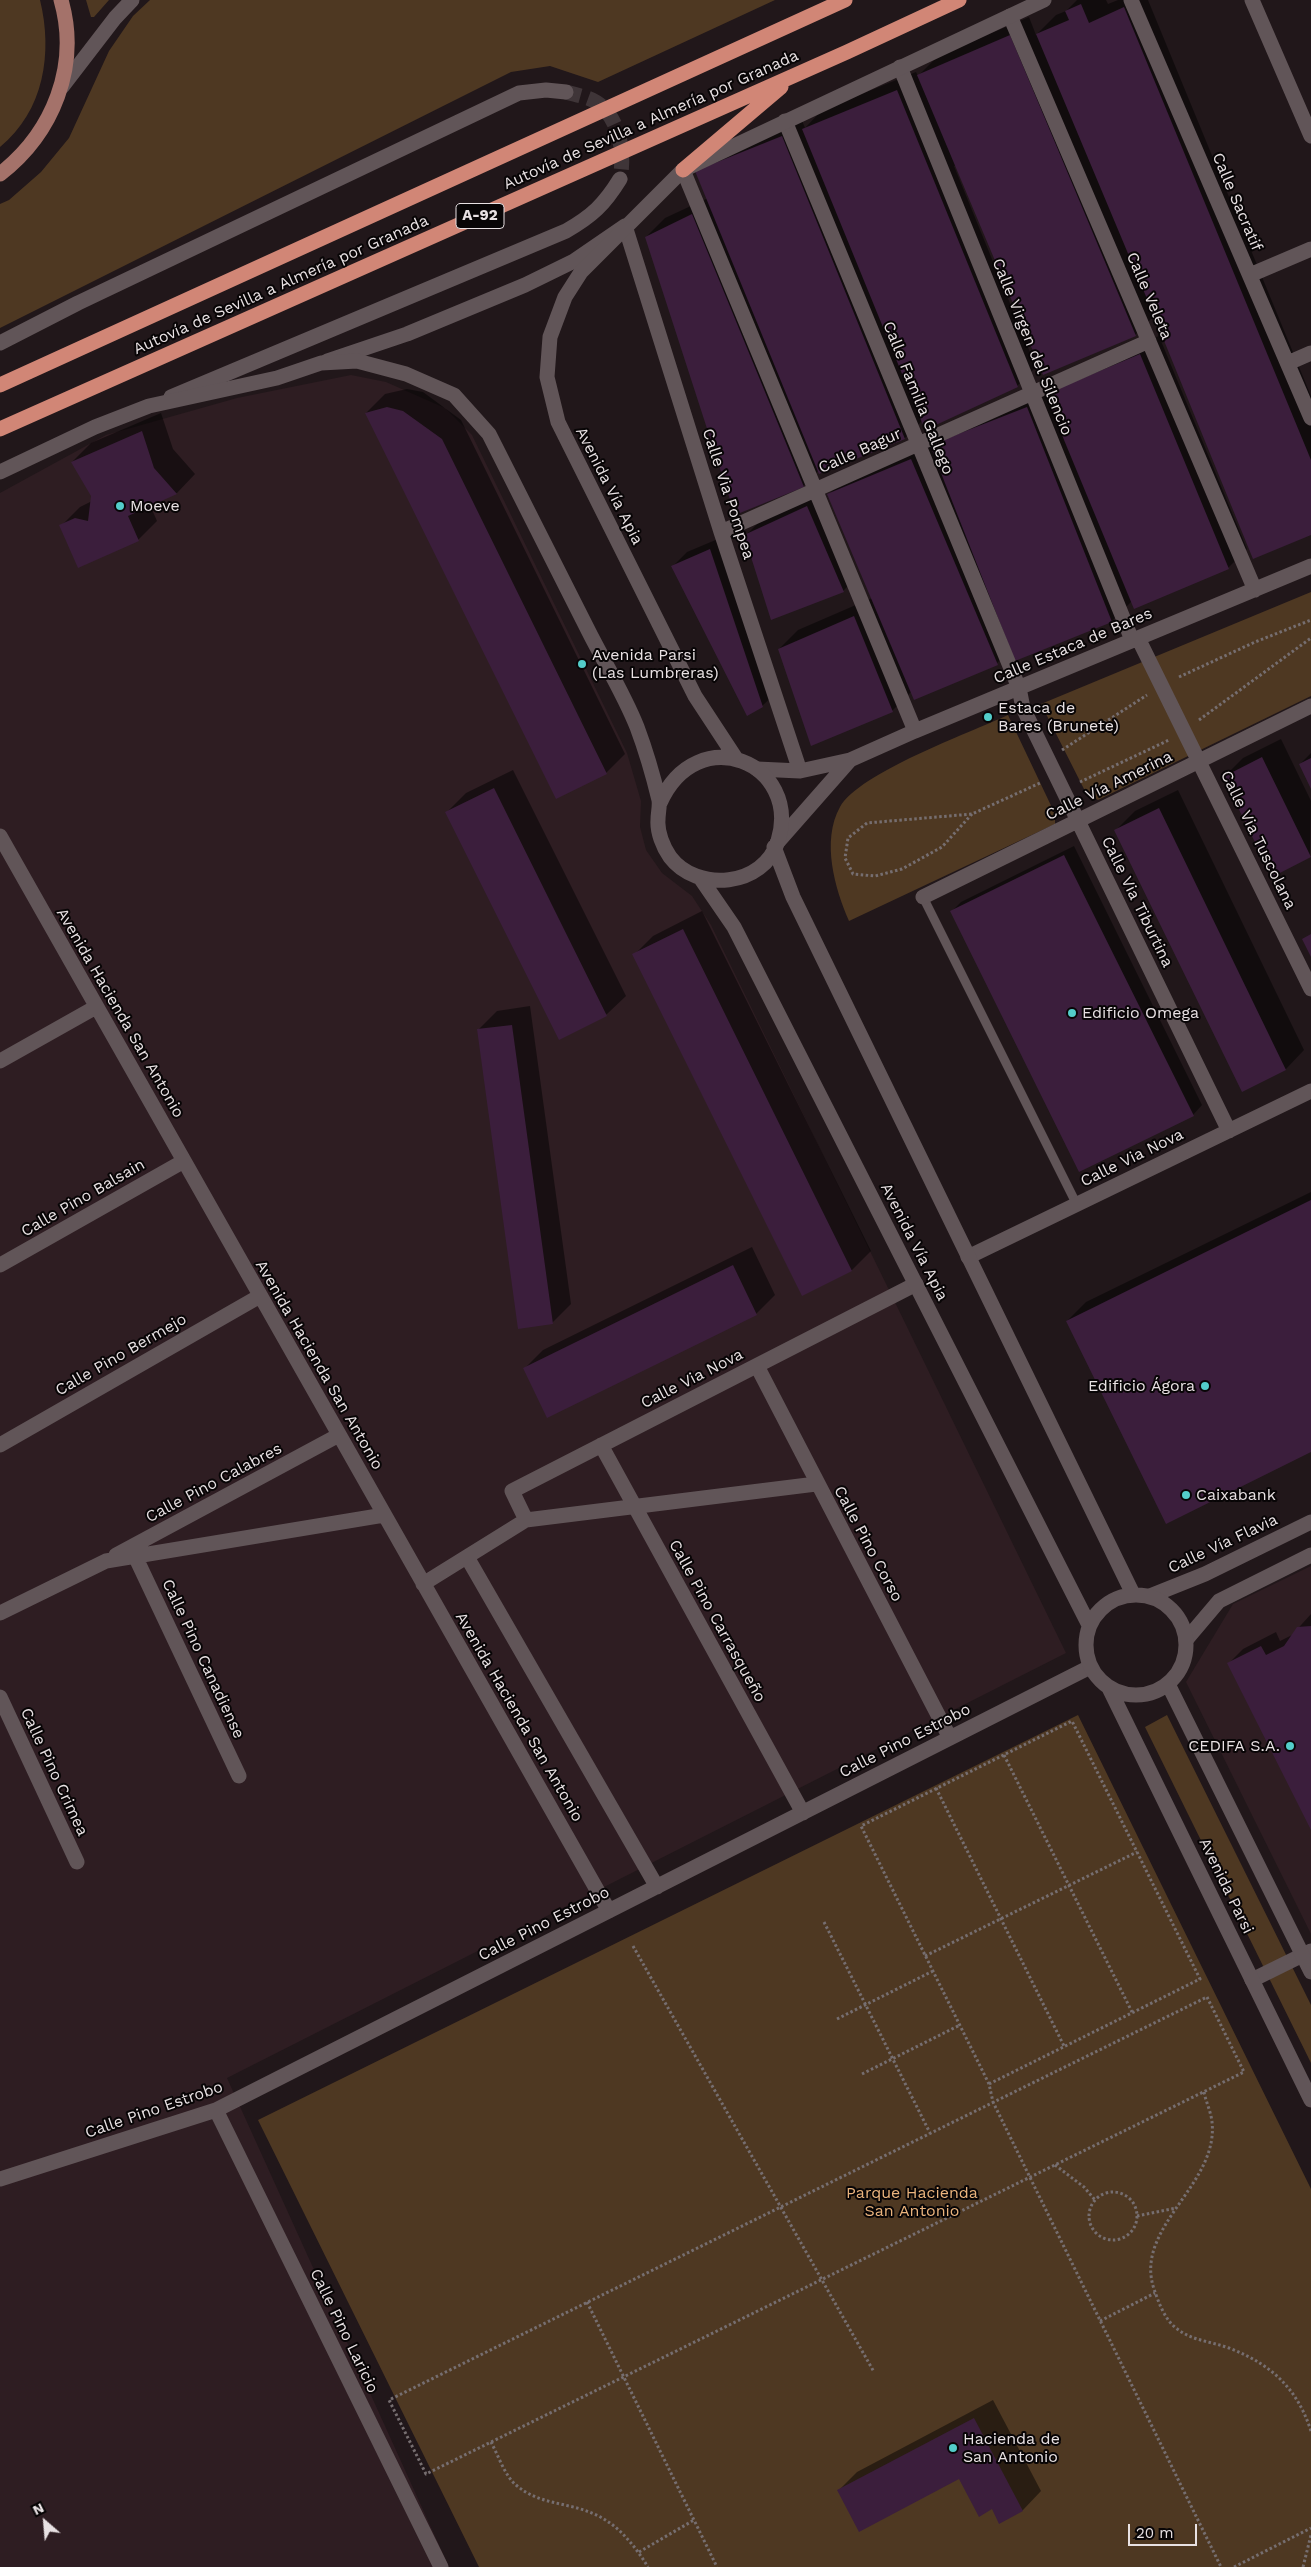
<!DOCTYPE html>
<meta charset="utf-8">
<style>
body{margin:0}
#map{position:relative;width:1311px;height:2567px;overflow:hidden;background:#21171a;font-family:"Work Sans",sans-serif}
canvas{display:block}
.north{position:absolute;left:20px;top:2497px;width:50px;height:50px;-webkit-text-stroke:4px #080506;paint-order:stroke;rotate:333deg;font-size:14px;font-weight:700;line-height:20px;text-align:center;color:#e8e1e3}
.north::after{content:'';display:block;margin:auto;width:18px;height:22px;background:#e8e1e3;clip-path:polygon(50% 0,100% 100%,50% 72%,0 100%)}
.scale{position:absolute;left:1128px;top:2524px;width:69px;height:22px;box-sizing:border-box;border:2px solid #e8e1e3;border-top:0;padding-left:6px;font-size:15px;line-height:18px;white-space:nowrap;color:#e8e1e3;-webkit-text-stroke:4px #080506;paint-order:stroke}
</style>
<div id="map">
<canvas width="1311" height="2567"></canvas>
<div class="north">N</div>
<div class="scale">20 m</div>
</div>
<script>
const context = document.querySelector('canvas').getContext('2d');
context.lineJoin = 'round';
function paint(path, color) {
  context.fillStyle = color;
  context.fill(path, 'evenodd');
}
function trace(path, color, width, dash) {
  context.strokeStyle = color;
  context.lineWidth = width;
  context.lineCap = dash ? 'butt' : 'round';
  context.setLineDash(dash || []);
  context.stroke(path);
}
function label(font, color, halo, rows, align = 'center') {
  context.font = font + ' "Work Sans",sans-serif';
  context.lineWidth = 4;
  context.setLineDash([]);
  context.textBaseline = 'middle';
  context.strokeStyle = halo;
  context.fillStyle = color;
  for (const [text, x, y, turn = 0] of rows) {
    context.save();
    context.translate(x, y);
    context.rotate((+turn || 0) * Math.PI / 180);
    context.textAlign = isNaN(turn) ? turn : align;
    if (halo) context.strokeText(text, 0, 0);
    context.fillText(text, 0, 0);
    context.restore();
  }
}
const built = new Path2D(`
 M351,375L386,382L445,408L472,435L627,753L641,801L640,827L646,850L662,873L692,896L711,925L1066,1653L227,2078L449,2567H0V493L106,435L237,398Z
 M1311,1566V1934L1186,1682L1233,1604Z`);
const green = new Path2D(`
 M0,0H40C53,53 44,111 0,147Z
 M86,0H109L94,17H91Z
 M150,0H775L598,82L550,66L511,72L0,328V204L9,200L41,172L69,138L109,51L133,16Z
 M1311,592V696L1098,800L1086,793L1041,704Z
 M1008,715L1055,814V824L849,921C835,889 821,841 840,807C859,773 969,733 1008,715Z
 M1078,1715L1311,2189V2567H479L258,2120Z
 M1167,1715L1311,2005V2063L1145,1727Z`);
const shadow = new Path2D(`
 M1077,0H1106L1108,4L1118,0H1148L1311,396V534L1155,315L1135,335L956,165L954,166L1036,367L1017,386L922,421L905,438L819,470L803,486L646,237L665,218L708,198L697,172L801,118L805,128L822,110L916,72L918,76L938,56L1029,17L1036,35L1056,15L1066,11Z
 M1159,336L1247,549L1228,568L1132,601L1112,621L1012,649L997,663L912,691L893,710L811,744L779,649L798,630L872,598L828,495L847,476L1066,375Z
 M407,389L423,392L461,420L625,754L606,773L366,413L385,394Z
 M161,413L173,449L195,474L177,493L150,505L157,521L138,540L61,526L80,507L92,501V495L72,462L91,443Z
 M822,492L857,577L843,591L745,536L760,521Z
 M725,536L777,692L762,706L673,566L687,552Z
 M1281,739L1311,801L1310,856L1224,777L1243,758Z
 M1311,753V786L1300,764Z
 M513,770L626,996L607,1014L560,1038L447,812L466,793Z
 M1178,790L1304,1050L1286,1069L1242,1090L1116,830L1135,811Z
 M1074,846L1202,1105L1193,1115L952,911L961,902Z
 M702,911L871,1251L852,1270L802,1294L634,955L653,936Z
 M530,1006L571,1304L552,1323L478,1030L497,1011Z
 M1311,1192V1450L1067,1321L1086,1302Z
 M752,1247L775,1295L756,1314L524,1369L543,1350Z
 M1311,1614V1827L1229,1663L1243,1649L1276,1632L1280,1641L1292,1635Z
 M993,2400L1041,2491L1023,2510L1000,2522L992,2508L959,2477L838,2491L857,2472Z`);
const building = new Path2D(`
 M1081,4L1089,23L1124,7L1311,460V535L1253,559L1145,294L1036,34L1069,20L1065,11Z
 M1010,35L1136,336L1043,375L917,75Z
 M897,90L1018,387L925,430L802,129Z
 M782,136L905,439L819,474L695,171Z
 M692,214L804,487L735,515L645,237Z
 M1140,354L1229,569L1134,609L1045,394Z
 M387,407L403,411L442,439L607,774L556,799L365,413Z
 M1027,407L1112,622L1015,661L930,445Z
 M142,431L154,468L177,494L128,516L139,541L78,568L59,525L75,518L88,521L91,496L71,462Z
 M911,459L998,665L914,700L827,494Z
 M807,506L844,592L771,620L744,535Z
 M710,549L763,707L747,716L671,566Z
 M854,616L893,712L811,746L778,649Z
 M1262,757L1311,857L1272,877L1223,777Z
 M1311,758V789L1299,764Z
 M494,788L607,1016L559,1040L445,812Z
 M1159,808L1286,1070L1242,1092L1114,830Z
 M1064,855L1194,1116L1079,1172L950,911Z
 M683,929L852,1271L802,1296L632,954Z
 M1311,934V957L1302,939Z
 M512,1025L553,1324L518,1329L477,1029Z
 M1311,1200V1452L1166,1524L1066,1321Z
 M733,1265L757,1315L547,1418L523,1368Z
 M1311,1626V1830L1227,1663L1261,1646L1266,1655L1284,1646L1297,1627Z
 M974,2418L1023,2511L999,2524L992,2509L979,2517L959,2479L859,2532L837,2490Z`);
const streetTunnel = new Path2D(`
 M566,92C576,95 588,97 596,102C620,117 625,154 620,179`);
const path = new Path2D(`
 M1179,677L1255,642L1311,620
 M1199,720L1311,638
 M1062,750L1147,695
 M1080,782L1169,740
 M972,814L942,847L902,869L875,876L853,874L845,858L848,838L867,823L972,814L1040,783
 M1004,1755L1132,2012
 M936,1788L1064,2046
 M824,1922L930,2133
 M633,1946L874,2372
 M925,1956L1137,1852
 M1207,1997L1244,2072L426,2474L389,2400Z
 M837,2019L933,1971
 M862,2074L960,2025
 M989,2084L1200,1979L1072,1721L861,1826L989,2084L993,2102L1221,2567
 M1204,2092C1206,2102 1211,2112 1212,2122C1219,2185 1133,2227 1154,2289C1158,2301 1165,2320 1176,2328C1192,2341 1210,2341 1229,2348C1271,2364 1297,2388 1311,2431
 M1055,2165L1084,2187L1095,2200
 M1089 2216a24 24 0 1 1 48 0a24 24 0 1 1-48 0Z
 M1137,2216L1176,2208
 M587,2302L717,2567
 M1100,2321L1155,2293
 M491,2442C498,2455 505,2476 516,2485C539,2505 568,2502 594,2514C618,2524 635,2546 648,2567
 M639,2552L694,2520
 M1234,2567L1311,2528
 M1303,2567L1311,2535`);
const lane = new Path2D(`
 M923,897L1077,1205`);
const street = new Path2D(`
 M1131,0L1311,418
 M1252,0L1311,136
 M1010,16L1255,590
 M900,67L1132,640
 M785,121L1019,688L1023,708L1229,1131
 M683,170L915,731
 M1250,275L1311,249
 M0,343L78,303L519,93L546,90L566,92
 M327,361L407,334L525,285L574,261L625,226L721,532L800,771
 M1288,363L1311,353
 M171,397L566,231C592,216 604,205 620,179
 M721,532L1149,341
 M1138,638L1311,989
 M757,769L800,771L850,760L915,731L1311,566
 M0,836L609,1911
 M777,843L850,760
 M923,897L1311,706
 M0,1061L96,1007
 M968,1257L1311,1091
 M0,1265L184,1161
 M757,1366L950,1738
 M0,1445L260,1296
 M601,1445L803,1813
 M526,1520L512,1491L916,1284
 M116,1555L339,1435
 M135,1556L239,1776
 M467,1557L657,1887
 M423,1584L526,1520L816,1484
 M1150,1596L1205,1574L1311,1522
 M0,1613L106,1561L384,1515
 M1186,1640L1219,1601L1311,1555
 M0,1697L77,1862
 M1252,1980L1311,1951
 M216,2110L441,2567
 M0,2179L216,2110L1090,1667`);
const secondary = new Path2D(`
 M62,87L115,18L132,0
 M0,472L95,427L149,406L277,378L321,363L357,361L406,374L454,395L489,434C522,499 555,565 588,630C604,662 624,694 637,727C646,751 653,775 659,800C660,806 658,813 658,820C657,832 663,847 670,857C697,893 764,887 778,841C802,763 697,719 660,803
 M737,760L695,696L558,422L547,377L550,337L565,297L581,272L683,170L1044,0
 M774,847L793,897L1133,1594
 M701,879L734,927L1089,1625
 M1086 1645a50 50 0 1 1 100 0a50 50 0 1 1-100 0Z
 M1168,1684L1311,1972
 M1109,1688L1311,2100`);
const primary = new Path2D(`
 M0,174C53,133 80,66 61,0`);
const highway = new Path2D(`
 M683,170L781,87
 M0,385L845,0
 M0,429L847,52L959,0`);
const markers = [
 [120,506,5,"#53cdca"],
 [582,664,5,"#53cdca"],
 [988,717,5,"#53cdca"],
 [1072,1013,5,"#53cdca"],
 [1205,1386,5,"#53cdca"],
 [1186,1495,5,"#53cdca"],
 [1290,1746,5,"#53cdca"],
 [953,2448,5,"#53cdca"]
];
const shields = [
 [480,216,48]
];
const shieldNames = [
 ["A-92",480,216]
];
const streetNames = [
 ["Autovía de Sevilla a Almería por Granada",651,120,-24],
 ["Calle Sacratif",1237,202,67],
 ["Autovía de Sevilla a Almería por Granada",281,285,-24],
 ["Calle Veleta",1149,296,67],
 ["Calle Virgen del Silencio",1032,347,68],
 ["Calle Familia Gallego",918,398,68],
 ["Calle Bagur",860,451,-24],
 ["Avenida Vía Apia",609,486,63],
 ["Calle Via Pompea",728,494,72],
 ["Calle Estaca de Bares",1073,646,-23],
 ["Calle Vía Amerina",1109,786,-26],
 ["Calle Via Tuscolana",1258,840,64],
 ["Calle Via Tiburtina",1137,902,64],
 ["Avenida Hacienda San Antonio",120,1013,60],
 ["Calle Via Nova",1132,1158,-26],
 ["Calle Pino Balsain",83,1198,-30],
 ["Avenida Vía Apia",914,1242,63],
 ["Calle Pino Bermejo",121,1355,-30],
 ["Avenida Hacienda San Antonio",319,1365,60],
 ["Calle Via Nova",692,1379,-27],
 ["Calle Pino Calabres",214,1483,-28],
 ["Calle Pino Corso",868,1544,62],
 ["Calle Vía Flavia",1223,1544,-25],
 ["Calle Pino Carrasqueño",717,1621,61],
 ["Calle Pino Canadiense",203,1659,65],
 ["Avenida Hacienda San Antonio",519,1717,60],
 ["Calle Pino Estrobo",905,1741,-27],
 ["Calle Pino Crimea",54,1772,65],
 ["Avenida Parsi",1226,1886,64],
 ["Calle Pino Estrobo",544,1924,-27],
 ["Calle Pino Estrobo",154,2110,-19],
 ["Calle Pino Laricio",344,2331,64]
];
const poiNames = [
 ["Moeve",130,506],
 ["Avenida Parsi",592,655],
 ["(Las Lumbreras)",592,673],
 ["Estaca de",998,708],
 ["Bares (Brunete)",998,726],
 ["Edificio Omega",1082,1013],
 ["Edificio Ágora",1195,1386,"right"],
 ["Caixabank",1196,1495],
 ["CEDIFA S.A.",1280,1746,"right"],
 ["Hacienda de",963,2439],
 ["San Antonio",963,2457]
];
const parkNames = [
 ["Parque Hacienda",912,2193],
 ["San Antonio",912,2211]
];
paint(built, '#2e1d22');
paint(green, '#4e3822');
paint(shadow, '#0007');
paint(building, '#3b1e3c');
trace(streetTunnel, '#3f3538', 15, [15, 8]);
trace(path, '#766e70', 3, [2.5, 2.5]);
trace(lane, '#615558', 9);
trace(street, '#615558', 15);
trace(secondary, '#615558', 15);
trace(primary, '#a4726a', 15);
trace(highway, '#d18676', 15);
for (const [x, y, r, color] of markers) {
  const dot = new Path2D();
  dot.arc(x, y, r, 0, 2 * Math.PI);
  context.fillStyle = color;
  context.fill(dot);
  trace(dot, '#080506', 2);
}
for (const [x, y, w] of shields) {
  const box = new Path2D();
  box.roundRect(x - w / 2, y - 12.5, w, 25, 4);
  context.fillStyle = '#080506';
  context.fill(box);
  trace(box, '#e8e1e3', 1);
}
label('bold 15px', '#e8e1e3', null, shieldNames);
label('16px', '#e8e1e3', '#080506', streetNames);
label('16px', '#e8e1e3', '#080506', poiNames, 'left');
label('16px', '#ebb47d', '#080506', parkNames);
</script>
